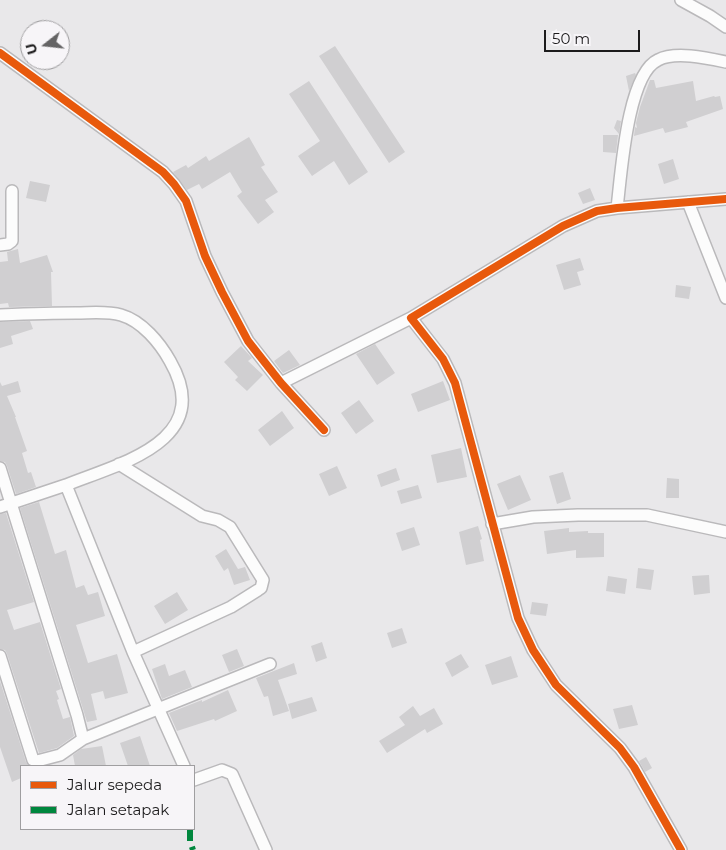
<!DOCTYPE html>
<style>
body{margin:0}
#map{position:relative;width:726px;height:850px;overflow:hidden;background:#e9e8ea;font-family:Montserrat,sans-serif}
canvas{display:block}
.legend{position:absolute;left:20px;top:765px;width:175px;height:65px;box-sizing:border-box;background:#f7f5f8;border:1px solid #9f9ea0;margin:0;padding:6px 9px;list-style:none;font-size:15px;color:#1c1b1c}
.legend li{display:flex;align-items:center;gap:10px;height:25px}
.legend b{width:25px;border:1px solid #9f9ea0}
.north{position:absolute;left:20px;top:20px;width:50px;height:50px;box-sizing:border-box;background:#f7f5f8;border:1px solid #9f9ea0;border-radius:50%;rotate:254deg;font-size:14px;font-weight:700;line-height:20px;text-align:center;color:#1c1b1c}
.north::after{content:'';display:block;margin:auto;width:18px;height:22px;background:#646364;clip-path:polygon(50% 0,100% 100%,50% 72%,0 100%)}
.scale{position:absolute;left:544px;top:30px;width:96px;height:22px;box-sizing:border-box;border:2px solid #1c1b1c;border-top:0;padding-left:6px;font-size:15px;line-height:18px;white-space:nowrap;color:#1c1b1c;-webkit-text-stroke:4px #f7f5f8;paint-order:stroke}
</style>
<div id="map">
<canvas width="726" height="850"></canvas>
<ul class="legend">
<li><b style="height:6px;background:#e8590c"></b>Jalur sepeda</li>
<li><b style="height:6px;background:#00873e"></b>Jalan setapak</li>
</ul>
<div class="north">U</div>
<div class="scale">50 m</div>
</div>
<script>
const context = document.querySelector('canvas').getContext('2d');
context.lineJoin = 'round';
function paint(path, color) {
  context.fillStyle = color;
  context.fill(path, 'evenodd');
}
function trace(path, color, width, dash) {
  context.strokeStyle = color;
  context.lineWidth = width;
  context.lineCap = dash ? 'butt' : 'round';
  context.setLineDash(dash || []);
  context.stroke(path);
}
const building = new Path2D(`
 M335,46L405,152L389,163L319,56Z
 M635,73L636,75L629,91L626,76Z
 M650,80H654L656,88L693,81L696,101L714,96L715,97L720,96L723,109L686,122L688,127L665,133L663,128L634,136L635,127L637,128L636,123L640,107Z
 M309,81L368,172L349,185L334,161L312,176L298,156L320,141L289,94Z
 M617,120L621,121L619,134L614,128Z
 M603,135H618L616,153L603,152Z
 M249,137L265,165L261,167L278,192L265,200L274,212L258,224L237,196L242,192L230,172L202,189L199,184L187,190L173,172L186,165L188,168L206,156L209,161Z
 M673,159L679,179L664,184L658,164Z
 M30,181L50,185L46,202L26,198Z
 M590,188L595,200L583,204L578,193Z
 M18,249L20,263L47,255L53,272H51L52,306L9,307L8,303L0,304V262L8,261L7,252Z
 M580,258L584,270L577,272L581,285L564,290L556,265Z
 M676,285L691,287L689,299L675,297Z
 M30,321L33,329L11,336L13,344L0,348V322Z
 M375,344L395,373L377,385L356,354Z
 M241,346L252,358L248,361L263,375L247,391L235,380L238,377L224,362Z
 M289,350L300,365L283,373L274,361Z
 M18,381L21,392L7,396L16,417H15L27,451L22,453L28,473L31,472L36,487L16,494L7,466L5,462L0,461V382L2,386Z
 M443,381L450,400L418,412L411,394Z
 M359,400L374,421L356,434L341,413Z
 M282,411L294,428L270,446L258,430Z
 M461,448L467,477L437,483L431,455Z
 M337,466L347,488L329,496L319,474Z
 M396,468L400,480L381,487L377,475Z
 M563,472L571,499L557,504L549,476Z
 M520,475L531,500L508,510L497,484Z
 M667,478L679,479V498H666Z
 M418,485L422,498L401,504L397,491Z
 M39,502L55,554L66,550L76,588L84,585L88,595L98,592L105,616L76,625L88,663L117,654L128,693L105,699L103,691L91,694L97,720L87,722L20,508Z
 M6,513L34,602L7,610L14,630L40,622L61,689L56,691L59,699L57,700L63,719L70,717L74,736L57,748L39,753L7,654L5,650L0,649V514Z
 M478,526L482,539L480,540L484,561L466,565L459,532Z
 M414,527L420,545L402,551L396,533Z
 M569,528V532L588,531V533H604V557L576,558V550L547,554L544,531Z
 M226,549L238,569L245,567L250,580L234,585L228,568L224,571L215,556Z
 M638,568L654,570L651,590L636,588Z
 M709,575L710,593L694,595L692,576Z
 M608,576L627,579L625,594L606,591Z
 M177,592L188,610L165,624L154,606Z
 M532,602L548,604L546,616L530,614Z
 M402,628L407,643L392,648L387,633Z
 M322,642L327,658L316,662L311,646Z
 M237,649L244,666L229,672L222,655Z
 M461,654L469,667L452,677L445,663Z
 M511,656L518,677L492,685L485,665Z
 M294,663L297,674L278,680L289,711L273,716L268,696L264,697L256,678Z
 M165,664L169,676L185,670L192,687L162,699L152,669Z
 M0,681L26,762L29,766H21V778L12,782L0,747Z
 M228,690L237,711L215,721L214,719L177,731L169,713L202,700V702Z
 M312,697L317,711L292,719L288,704Z
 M632,705L638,725L619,729L613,709Z
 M413,706L420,716L434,708L443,724L427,733L425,729L387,753L379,741L405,725L399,717Z
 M140,736L150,766H128L120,743Z
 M102,746L106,766H75L73,755L81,749Z
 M646,757L652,768L645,772L639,761Z`);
const minor = new Path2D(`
 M681,0L710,16L726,27
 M0,53L163,172L174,184L186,201L205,256L222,292L248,341L281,383L324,430
 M688,202L726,298
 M617,208C621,176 627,74 658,60C675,51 707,58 726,62
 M0,245L8,244L12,241V191
 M0,315C25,314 51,313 76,313C91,313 107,311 121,315C142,321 160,343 170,361C216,441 121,463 66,485
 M281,383L411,318
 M119,464L202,516L218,520L230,527L263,580L261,588L258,590L231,607L133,652
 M0,468L77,715L83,739L60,755L37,761L33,760L0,656
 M0,507L66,485L133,652L184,766
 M492,524L533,517L578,515H647L726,532
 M83,739L270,664
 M194,780L222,770L232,774L266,850
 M681,850L634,767L620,748L556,685L533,650L518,618L455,383L443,359L411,318L563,226L597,211L617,208L726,199`);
const quiet = new Path2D(`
 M190,829V841L193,850`);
const cycleway = new Path2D(`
 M0,53L163,172L174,184L186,201L205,256L222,292L248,341L281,383L324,430
 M681,850L634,767L620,748L556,685L533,650L518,618L455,383L443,359L411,318L563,226L597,211L617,208L726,199`);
paint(building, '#d0cfd1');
trace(minor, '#bab9bb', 14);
trace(minor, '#fcfcfc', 11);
trace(quiet, '#00873e', 6, [12, 6]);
trace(cycleway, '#e8590c', 8);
</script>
